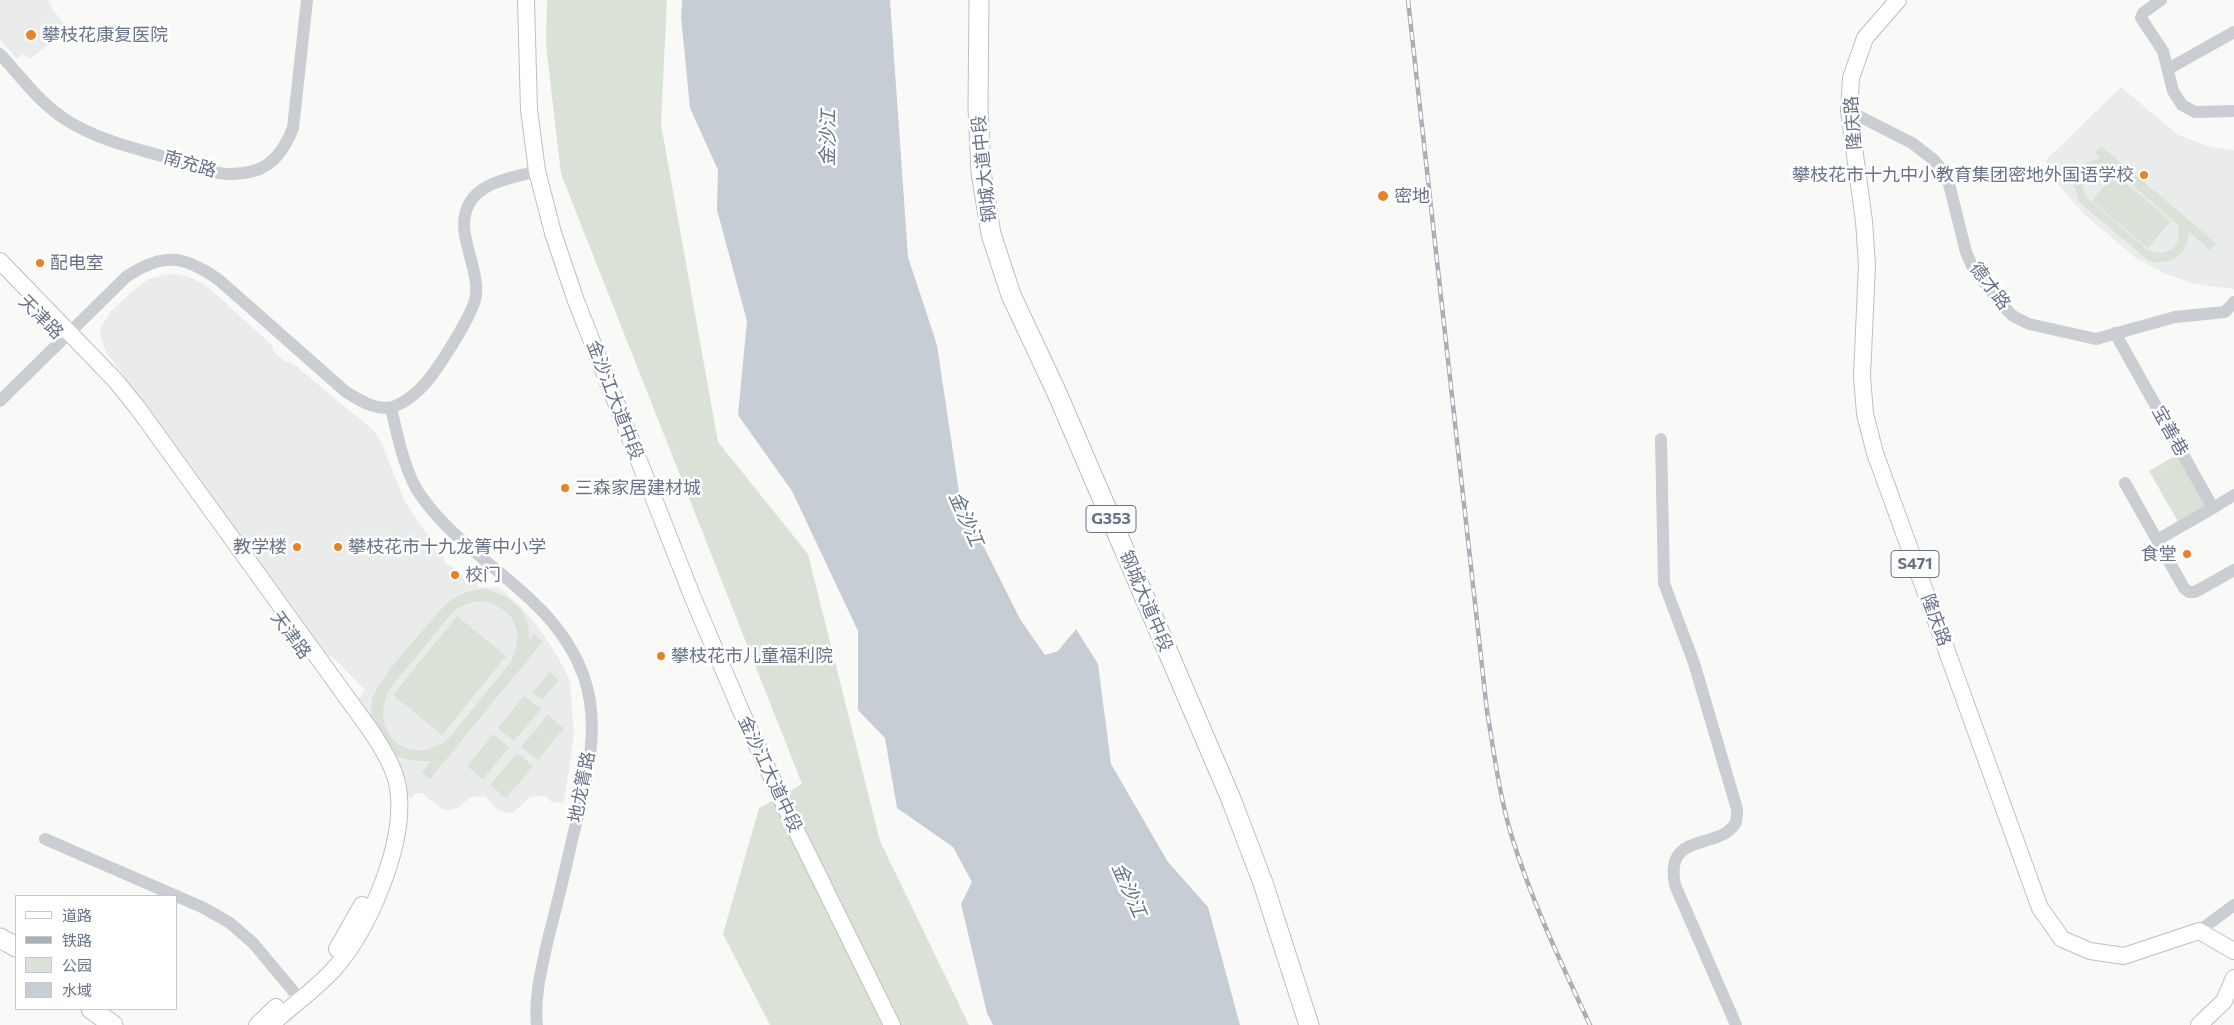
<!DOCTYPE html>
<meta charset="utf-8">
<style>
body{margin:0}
#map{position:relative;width:2234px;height:1025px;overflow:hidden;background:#f9faf7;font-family:Commissioner,"Noto Sans SC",sans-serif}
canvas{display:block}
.legend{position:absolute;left:15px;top:895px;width:162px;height:115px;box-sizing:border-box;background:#fff;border:1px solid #c3c7d0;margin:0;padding:6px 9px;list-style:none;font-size:15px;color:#687389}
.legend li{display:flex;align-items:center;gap:10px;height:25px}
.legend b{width:25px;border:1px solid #c3c7d0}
</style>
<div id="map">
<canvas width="2234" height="1025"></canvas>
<ul class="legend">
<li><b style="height:6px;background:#fff"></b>道路</li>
<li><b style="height:6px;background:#aaaeb5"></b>铁路</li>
<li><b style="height:14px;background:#dae2d8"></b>公园</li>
<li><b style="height:14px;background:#c7cdd4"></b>水域</li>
</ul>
</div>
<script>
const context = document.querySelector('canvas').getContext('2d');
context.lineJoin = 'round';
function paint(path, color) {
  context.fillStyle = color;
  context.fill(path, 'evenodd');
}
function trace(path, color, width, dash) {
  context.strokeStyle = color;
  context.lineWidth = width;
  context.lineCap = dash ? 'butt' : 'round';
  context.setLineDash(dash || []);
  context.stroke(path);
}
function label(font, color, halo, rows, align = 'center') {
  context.font = font + ' Commissioner,"Noto Sans SC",sans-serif';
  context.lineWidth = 5;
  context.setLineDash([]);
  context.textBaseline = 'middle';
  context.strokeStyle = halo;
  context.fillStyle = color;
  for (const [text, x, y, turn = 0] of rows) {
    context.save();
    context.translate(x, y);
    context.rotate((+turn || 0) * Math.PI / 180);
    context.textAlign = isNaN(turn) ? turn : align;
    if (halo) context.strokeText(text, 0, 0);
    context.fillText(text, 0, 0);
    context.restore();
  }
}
const built = new Path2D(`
 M0,0H48L53,10L69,29L30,59L23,54L17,59L0,40Z
 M2121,87L2178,135L2211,147L2234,150V289L2194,284L2166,274L2137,259L2084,214L2061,188L2045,161Z
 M179,274L194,279L209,288L272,345L274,352L285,361L291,362L373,430L382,444L405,502L423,529L432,538L437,556L443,555L444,561L470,581L477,580V587L499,588L518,604L537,625L558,657L570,681L574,736L564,803L552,802L544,796L530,797L514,812L506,813L498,810L485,796L471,797L457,808L449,810L442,809L422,793H416L410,799L354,705L365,690L340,664L328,654L311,647L135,391L106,352L101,339L100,329L111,311L135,289L149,279L164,275Z`);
const green = new Path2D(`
 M547,0H667L661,124L718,442L808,554L880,841L969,1025H770L723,934L759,808L802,784L561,174L546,45Z
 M2101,146L2216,243L2210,250L2189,232C2188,255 2170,266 2149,261L2079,202L2074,185L2075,176L2087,162L2100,158L2095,153ZM2104,166L2116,171L2177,224C2185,245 2166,261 2147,249L2086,197C2079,181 2087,168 2104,166Z
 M2115,174L2171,221L2148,248L2092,201Z
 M2180,453L2211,507L2180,525L2149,471Z
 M486,589C510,596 532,612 529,640L534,634L543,641L430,779L422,772L431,761C411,762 392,759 380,741C372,729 369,716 372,701C376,680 428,625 444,606C457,594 468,590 486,589ZM484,601C516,610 525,632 511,662L449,738C411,770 367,734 389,690L451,614C462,604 470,602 484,601Z
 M457,616L506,656L442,735L393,695Z
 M549,672L559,680L542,700L533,692Z
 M524,696L541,709L514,741L498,728Z
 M548,715L564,728L538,760L521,747Z
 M493,734L509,747L483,779L467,766Z
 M517,753L533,766L506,798L490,785Z`);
const water = new Path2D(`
 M682,0H890L908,257L937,345L960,499L1020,619L1045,655L1058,651L1076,629L1098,664L1111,764L1168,862L1208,907L1240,1025H993L987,1013L961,904L972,882L953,847L897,808L885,738L858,710V631L792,491L738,415L747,321L717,210L718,170L690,108L681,17Z`);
const minor = new Path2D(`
 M2161,0L2143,13L2141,18L2163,51L2173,91L2182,105L2195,112L2234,111
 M0,54C21,77 41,105 68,121C98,140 134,148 168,158C187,164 207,173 227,174C237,174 248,173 257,170C276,163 286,146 293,128L307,0
 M2168,69L2234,32
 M1849,111L1912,143L1934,160L1947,176L1966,252L1973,268L2000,303L2013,316L2029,324L2096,339L2175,317L2225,312L2234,302
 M2115,333L2213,508L2234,495
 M0,401L126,277C163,252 184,255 219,280L346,392C360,400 375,411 392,407C404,404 414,395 423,386C436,372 474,314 476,295C479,266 455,233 468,206C479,181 514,178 537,171
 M391,408C397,434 405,474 421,496C470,565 554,593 584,677C602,729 585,785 573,836C565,871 557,905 548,939C542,967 534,996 537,1025
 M1661,439L1664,583L1694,663L1737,809C1737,814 1737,820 1735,824C1717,851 1664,831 1675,885L1736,1025
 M2125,483L2184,588L2189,592H2195L2234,570
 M2157,540L2213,508
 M45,839L204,908L230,923L253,943L294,992
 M2199,931L2234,905`);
const major = new Path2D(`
 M526,0L529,110L537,171L553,233L576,301L693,598L741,711L795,828L892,1025
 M1898,0L1865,38L1851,78L1849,111L1864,221L1867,265L1862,376L1865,414L1875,453L2040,908L2062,939L2090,951L2124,956L2199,931L2234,951
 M0,261L115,380L137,407L371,731C384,751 398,772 399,797C403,849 368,931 334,969C315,990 291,1006 271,1025
 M337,949L362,905
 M257,1025L276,1007
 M2199,1025L2224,1001L2234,978`);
const highway = new Path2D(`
 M979,0L978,107L981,172L991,234L1011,295L1057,393L1231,799L1263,883L1309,1025
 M0,938L16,947
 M91,1009L113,1025`);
const rail = new Path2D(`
 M1408,0L1487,711C1494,752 1499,794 1511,834C1531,900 1561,963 1590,1025`);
const markers = [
 [31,35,6,"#e88229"],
 [2144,175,5,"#e88229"],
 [1383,196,6,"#e88229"],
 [40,263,5,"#e88229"],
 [565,488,5,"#e88229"],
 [297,547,5,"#e88229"],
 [338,547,5,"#e88229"],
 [2187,554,5,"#e88229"],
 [455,575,5,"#e88229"],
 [661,656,5,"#e88229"]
];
const shields = [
 [1111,519,50],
 [1915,564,48]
];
const shieldNames = [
 ["G353",1111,519],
 ["S471",1915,564]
];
const poiNames = [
 ["攀枝花康复医院",42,35],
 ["攀枝花市十九中小教育集团密地外国语学校",2134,175,"right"],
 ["密地",1394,196],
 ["配电室",50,263],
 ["三森家居建材城",575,488],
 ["教学楼",287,547,"right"],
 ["攀枝花市十九龙箐中小学",348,547],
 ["食堂",2177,554,"right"],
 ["校门",465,575],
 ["攀枝花市儿童福利院",671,656]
];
const streetNames = [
 ["隆庆路",1853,123,-94],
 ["南充路",190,164,16],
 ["钢城大道中段",984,169,-96],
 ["德才路",1990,286,53],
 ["天津路",41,317,45],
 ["金沙江大道中段",615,400,69],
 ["宝善巷",2170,431,61],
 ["钢城大道中段",1146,601,67],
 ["隆庆路",1936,620,70],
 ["天津路",291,635,54],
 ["金沙江大道中段",770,774,65],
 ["地龙箐路",582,787,-79]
];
const waterNames = [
 ["金沙江",828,138,-89],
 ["金沙江",966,519,66],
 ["金沙江",1129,890,66]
];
paint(built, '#eaebeb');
paint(green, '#dae2d8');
paint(water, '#c7cdd4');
trace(major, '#bdbfc4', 18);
trace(highway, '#bcbec2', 21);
trace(minor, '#cacdd1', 12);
trace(major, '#fff', 16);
trace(highway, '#fff', 19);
trace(rail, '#aaaeb5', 4.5);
trace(rail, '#fff', 2.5, [8]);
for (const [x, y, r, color] of markers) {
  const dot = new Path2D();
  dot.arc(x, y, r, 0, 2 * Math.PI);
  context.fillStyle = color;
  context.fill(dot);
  trace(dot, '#fff', 2);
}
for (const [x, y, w] of shields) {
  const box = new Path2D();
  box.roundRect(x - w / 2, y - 13.5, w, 27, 4);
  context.fillStyle = '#fff';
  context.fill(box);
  trace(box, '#687389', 1);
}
label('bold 16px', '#687389', null, shieldNames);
label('18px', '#687389', '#fff', poiNames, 'left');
label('18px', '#687389', '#fff', streetNames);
label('italic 19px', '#647384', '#fff', waterNames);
</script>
